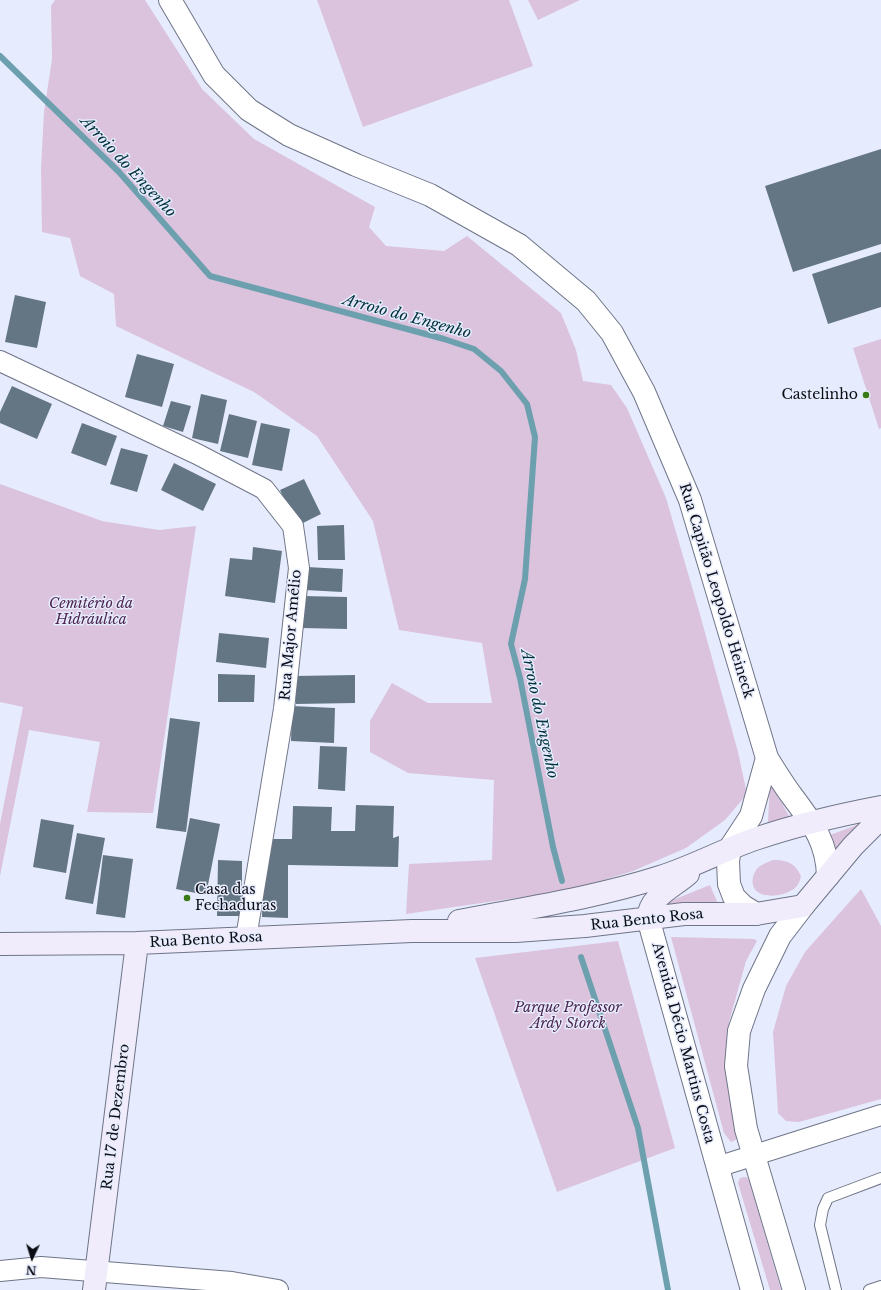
<!DOCTYPE html>
<meta charset="utf-8">
<style>
body{margin:0}
#map{position:relative;width:881px;height:1290px;overflow:hidden;background:#e6ecfd;font-family:"Libre Baskerville",serif}
canvas{display:block}
.north{position:absolute;left:12px;top:1238px;width:40px;height:40px;-webkit-text-stroke:3px #e6ecfd;paint-order:stroke;rotate:184deg;font-size:11px;font-weight:700;line-height:16px;text-align:center;color:#0a0c13}
.north::after{content:'';display:block;margin:auto;width:14px;height:18px;background:#0a0c13;clip-path:polygon(50% 0,100% 100%,50% 72%,0 100%)}
</style>
<div id="map">
<canvas width="881" height="1290"></canvas>
<div class="north">N</div>
</div>
<script>
const context = document.querySelector('canvas').getContext('2d');
context.lineJoin = 'round';
function paint(path, color) {
  context.fillStyle = color;
  context.fill(path, 'evenodd');
}
function trace(path, color, width, dash) {
  context.strokeStyle = color;
  context.lineWidth = width;
  context.lineCap = dash ? 'butt' : 'round';
  context.setLineDash(dash || []);
  context.stroke(path);
}
function label(font, color, halo, rows, align = 'center') {
  context.font = font + ' "Libre Baskerville",serif';
  context.lineWidth = 3;
  context.setLineDash([]);
  context.textBaseline = 'middle';
  context.strokeStyle = halo;
  context.fillStyle = color;
  for (const [text, x, y, turn = 0] of rows) {
    context.save();
    context.translate(x, y);
    context.rotate((+turn || 0) * Math.PI / 180);
    context.textAlign = isNaN(turn) ? turn : align;
    if (halo) context.strokeText(text, 0, 0);
    context.fillText(text, 0, 0);
    context.restore();
  }
}
const green = new Path2D(`
 M55,0H145L202,89L254,139L375,207L369,227L386,246L444,251L467,236L561,313L576,350L583,381L611,385L627,408L666,498L699,611L738,752L747,794L725,820L686,848L633,871L571,890L406,914L409,864L492,860L494,780L408,773L370,752V721L392,683L428,703H492L482,643L399,630L373,521L317,436L254,392L116,326L114,294L80,276L70,238L42,232L41,169L44,112L52,59L51,6Z
 M317,0H509L533,66L363,127Z
 M528,0H580L538,20Z
 M881,339V428L879,429L853,348Z
 M0,484L102,521L159,530L196,526L153,813L87,812L100,742L29,730L0,876V824L23,707L0,702Z
 M770,781L790,818L771,824L768,823Z
 M868,821L837,850L829,838L830,835Z
 M773,860C787,860 795,863 801,876C800,880 799,884 796,887C784,899 748,901 753,877C756,866 763,864 773,860Z
 M710,885L718,904L716,907L663,904Z
 M861,889L881,926V1099L799,1122L786,1121L778,1113L773,1032L786,986L805,952Z
 M671,937L754,939L757,941L746,961L729,1022L726,1044L739,1138L731,1142L724,1133Z
 M618,941L675,1148L557,1192L475,958Z
 M744,1177H746L749,1180L781,1290H770L738,1183L740,1178Z`);
const stream = new Path2D(`
 M0,56L119,172L210,276L444,339L474,349L501,371L527,404L535,437L525,579L511,644L520,678L553,847L562,881
 M581,957L638,1128L668,1290`);
const building = new Path2D(`
 M881,149V244L793,272L765,186Z
 M881,252V307L828,324L812,274Z
 M15,295L46,302L37,348L5,342Z
 M137,354L174,364L162,407L125,397Z
 M12,386L52,404L37,439L0,423V412Z
 M201,394L227,400L218,444L192,438Z
 M171,401L191,406L183,432L163,426Z
 M229,414L257,421L248,458L220,451Z
 M82,423L117,436L106,466L71,453Z
 M261,423L290,429L282,471L252,465Z
 M121,448L148,455L137,492L110,484Z
 M174,463L216,484L203,511L161,490Z
 M304,479L321,514L297,526L280,490Z
 M344,525L345,560H318L317,526Z
 M253,547L282,551L275,603L225,596L230,558L252,560Z
 M307,567L343,569L342,592L305,590Z
 M303,596L347,597V629L302,628Z
 M219,633L269,638L266,668L216,662Z
 M218,674L255,675L254,702H218Z
 M355,675V703L296,704L295,676Z
 M292,706L335,708L334,743L291,741Z
 M170,718L200,722L186,832L156,828Z
 M320,746L347,747L345,791L318,789Z
 M356,805L394,806L393,838L399,836L398,867L288,865V918L262,917L263,839H292L293,806L332,807L331,831H355Z
 M190,818L220,824L206,895L176,889Z
 M41,819L74,825L66,873L33,867Z
 M77,833L105,838L93,904L65,899Z
 M103,855L133,859L125,918L96,914Z
 M218,860L242,861V916H217Z`);
const service = new Path2D(`
 M836,1290L820,1225L823,1209L828,1198L881,1178
 M869,1290L881,1286`);
const minor = new Path2D(`
 M0,361L197,454L264,489L293,526L299,568L284,709L246,938
 M717,1167L881,1115
 M0,1271L41,1267L232,1282L278,1290`);
const tertiary = new Path2D(`
 M170,0L214,75L249,110L289,135L356,165L430,195L519,245L586,301L612,333L644,392L690,500L767,758C775,771 783,784 792,796C812,823 827,841 828,876
 M756,914L743,906L734,897L729,884L728,861L730,848L751,816L767,758
 M648,918L752,1290
 M794,1290L746,1129L736,1066L739,1031L754,989L780,936L803,906`);
const secondary = new Path2D(`
 M648,918C650,896 672,888 688,874
 M459,921C526,908 594,898 660,877C692,867 723,850 755,839C796,825 839,815 881,807
 M0,944L137,943L412,931H516L585,926L684,914H756L803,906L853,846L881,818
 M94,1290L137,943`);
const markers = [
 [866,395,4,"#397916"],
 [187,898,4,"#397916"]
];
const poiNames = [
 ["Castelinho",858,395],
 ["Casa das",195,890,"left"],
 ["Fechaduras",195,906,"left"]
];
const streetNames = [
 ["Rua Capitão Leopoldo Heineck",716,591,73],
 ["Rua Major Amélio",291,635,-85],
 ["Rua Bento Rosa",647,920,-6],
 ["Rua Bento Rosa",206,940,-3],
 ["Avenida Décio Martins Costa",683,1043,75],
 ["Rua 17 de Dezembro",116,1117,-83]
];
const parkNames = [
 ["Cemitério da",91,604],
 ["Hidráulica",91,620],
 ["Parque Professor",568,1008],
 ["Ardy Storck",568,1024]
];
const waterNames = [
 ["Arroio do Engenho",128,167,47],
 ["Arroio do Engenho",407,317,15],
 ["Arroio do Engenho",539,714,78]
];
paint(green, '#dbc2dd');
trace(stream, '#6da0ae', 6);
paint(building, '#647684');
trace(service, '#6f7588', 12);
trace(minor, '#6f7588', 22);
trace(tertiary, '#6f7588', 24);
trace(secondary, '#6f7588', 24);
trace(service, '#fff', 10);
trace(minor, '#fff', 20);
trace(tertiary, '#fff', 22);
trace(secondary, '#f0ecfb', 22);
for (const [x, y, r, color] of markers) {
  const dot = new Path2D();
  dot.arc(x, y, r, 0, 2 * Math.PI);
  context.fillStyle = color;
  context.fill(dot);
  trace(dot, '#e6ecfd', 1.5);
}
label('14px', '#0a0c13', '#e6ecfd', poiNames, 'right');
label('14px', '#0a0c13', '#e6ecfd', streetNames);
label('italic 14px', '#4c2550', '#e6ecfd', parkNames);
label('italic 15px', '#00313c', '#e6ecfd', waterNames);
</script>
